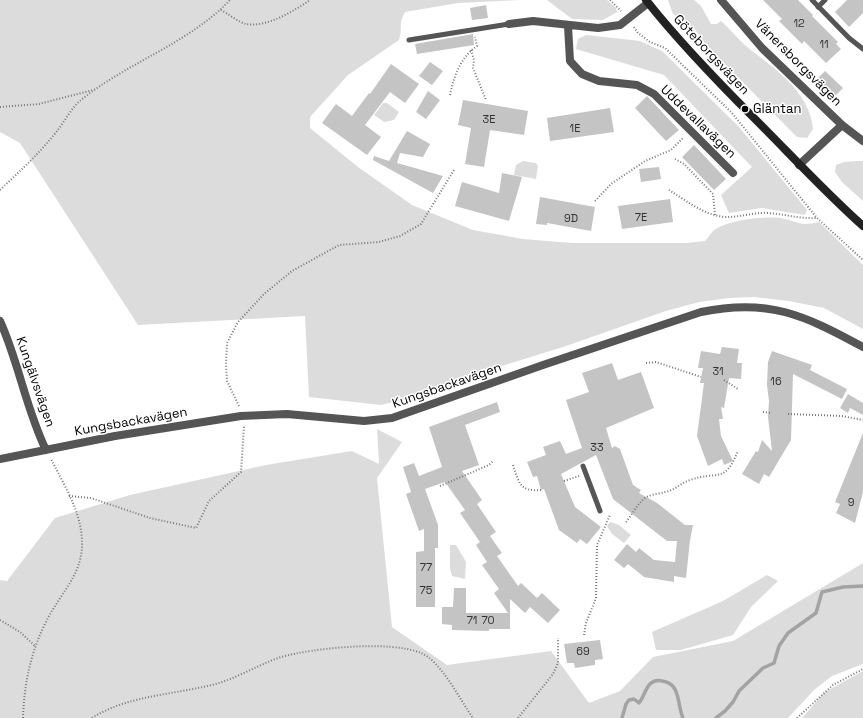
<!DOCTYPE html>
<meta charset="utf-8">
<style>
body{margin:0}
canvas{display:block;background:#fff}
</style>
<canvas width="863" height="718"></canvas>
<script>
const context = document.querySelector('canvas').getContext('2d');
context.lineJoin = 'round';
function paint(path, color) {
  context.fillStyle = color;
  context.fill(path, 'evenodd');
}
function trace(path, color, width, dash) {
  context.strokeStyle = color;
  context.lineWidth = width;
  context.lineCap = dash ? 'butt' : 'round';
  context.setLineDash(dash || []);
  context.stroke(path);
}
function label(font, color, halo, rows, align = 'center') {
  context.font = font + ' "Space Grotesk",sans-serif';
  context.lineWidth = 3;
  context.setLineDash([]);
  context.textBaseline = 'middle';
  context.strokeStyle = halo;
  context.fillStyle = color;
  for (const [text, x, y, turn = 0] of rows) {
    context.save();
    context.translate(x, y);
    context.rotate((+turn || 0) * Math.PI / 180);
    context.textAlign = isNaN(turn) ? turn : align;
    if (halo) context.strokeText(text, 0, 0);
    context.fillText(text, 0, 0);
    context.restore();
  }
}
const green = new Path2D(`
 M0,0H520L458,3L405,12C398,24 403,28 399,40L348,75L310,117V128L358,167L412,205L473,230L523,239L572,243H686L705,241C708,238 710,234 713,231C727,220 763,216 780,218C798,221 798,227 819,222L863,265V329L824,308L789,301L754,297L729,298L699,302L666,311L563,347L447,383L417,396L381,405L309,397L305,316L138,325L20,143L0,132Z
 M547,0H607L616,8L617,12L603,20L572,19Z
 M668,0H694L701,6L711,24H717L721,21C730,29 738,39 747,47C774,68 810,92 813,129L807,138L797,137L706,45L694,28L673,14Z
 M586,35L640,41L662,51L739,127L807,210L805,215L762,208L729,213L721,195L752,167L664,75L576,49L578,39Z
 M383,103H387L399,112L394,120L384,122L374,115Z
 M523,161L536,163L538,166L536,179L514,175L516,165Z
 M857,161H863V201L842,182L835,172L836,165L844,162Z
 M377,429L402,442L377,478L392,627L447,665L551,651L589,703L620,691L653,657L733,641L863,563V664L832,676L814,690L788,718H0V580L7,581L55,518L130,495L266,465L352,451L379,464Z
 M610,522L619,525L631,535L624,543L612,534L607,526Z
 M450,545H456L466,562L465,579L452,576L450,569Z
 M767,575L778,581L751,607L733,635L681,650H656L652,632L723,601Z
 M863,671V718H802L825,692Z`);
const stream = new Path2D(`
 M622,718L626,704L629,700L634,699L639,703C644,697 645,689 650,684C653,681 658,680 662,681C681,683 677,705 683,718
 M716,718L725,711L733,702L739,691L763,668L774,663L779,646L788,633L816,613L822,592L843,587L863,586`);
const building = new Path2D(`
 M763,0H798L813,15L812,16L838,42L836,44L841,49L826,63L804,41L802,44L779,21L782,19Z
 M847,0H863V13L849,27L835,12Z
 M486,5L488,18L472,20L470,8Z
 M473,34L474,45L417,54L415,44Z
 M430,62L443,71L432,85L419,76Z
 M391,64L419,84L405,103L390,92L365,125L381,137L367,155L322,123L336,104L352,116L369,93L370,94Z
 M825,71L843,88L833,98L821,87L824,84L818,78Z
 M428,91L440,100L426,119L416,112Z
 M647,96L679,130L666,141L635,108Z
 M463,100L528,111L524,135L490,130L484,167L465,164L471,128L458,125Z
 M610,108L614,132L550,141L547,118Z
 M407,131L430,144L423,157L400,153L397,163L443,176L433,193L373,160L374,156L389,161Z
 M694,145L726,179L714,190L682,157Z
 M659,167L661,179L641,182L639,169Z
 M502,173L522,177L509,221L455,206L462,182L499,193Z
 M540,197L595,207L591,231L547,223V225L536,224Z
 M670,199L673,222L622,229L618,206Z
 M722,347L739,349L737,363H742L741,379L729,378L724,408L721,407L723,419H719L721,436L733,461L724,465L722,459L708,466L697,436L704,383H700L703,368H698L701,351L720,354Z
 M772,351L812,365L810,370L847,389L842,399L793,374L791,440L769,477L764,474L759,484L742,474L756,451L758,452L762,440L772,451L768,417L769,401L767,385L768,362Z
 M612,363L618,380L641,372L654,408L606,428L612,448L615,446L620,449L633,485L641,490L639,493L657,503L685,525H693L690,540L686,578L674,576V582L644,577L628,564L624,568L614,560L627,544L636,552L639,548L654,560L675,562L677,541H667L613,499L596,455L561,474L575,507L601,527L587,544L580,539L577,543L559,530L544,489L541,490L537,476L533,477L527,462L546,455L543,447L560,441L566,454L582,448L566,400L589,392L582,373Z
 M848,394L863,403V415L850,408L848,413L840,408Z
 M497,402L500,412L465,425L479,465L462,471L482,500L477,504L496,532L490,536L502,553L497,556L518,586L521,583L537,598L542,593L560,610L548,623L530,607L525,613L510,599V629H489V631L452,630V625L442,624V607H453L454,588H466V613H508L494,593L499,589L482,565L487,562L476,545L480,542L460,513L465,510L445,482L425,489L438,525V548H435V607H416V552L424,551V529L419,531L406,494L411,492L403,467L414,463L419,476L442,467L429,427Z
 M863,433V492L855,523L836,513L840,504L835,502Z
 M600,640L603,659L595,660V665L575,668L574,663H567L564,644Z`);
const path = new Path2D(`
 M610,0L621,11
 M221,10C227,13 240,23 246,24C266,28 294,11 310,0
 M634,27L638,33L650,42L665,48L732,113L817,218L863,260
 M471,50L474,60L473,68L486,100
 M450,95C454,76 460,58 477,46L475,37
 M0,107L39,104L97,89
 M675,159L684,164L713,194L715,215
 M0,190C20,171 40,153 57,131C65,121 72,107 81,100C128,62 188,44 230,0
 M669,190C687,201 706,217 728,217C741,217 754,212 768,213C784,214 800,219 817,218
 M595,201L611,184L645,161L671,150L684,137
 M646,363L656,362L701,377
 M724,380L738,389
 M239,406L227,381L226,365L227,343L238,322L264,294L292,271L339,245L379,242L400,236L421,224L454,170
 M763,412L772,413
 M788,414L842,416L863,420
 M513,465C519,483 520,492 541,490
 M564,481L579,476
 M440,486L489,465L493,461
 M69,496L91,498L150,518L196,528L209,501L241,472L244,426
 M626,522C632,515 637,504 645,498C651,494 659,494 665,492C675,490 681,483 690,480C718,470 724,485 738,451
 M0,620L20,632L35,646
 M584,635L586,623L596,598L597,545L610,515
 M23,718C24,686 30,655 44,626C63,585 93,570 78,517C72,497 60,477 51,459
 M92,718C130,694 177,695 219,683C241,676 260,664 281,657C313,648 390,640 421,653C441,661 460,700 473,718
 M518,718L553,674L558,663V638
 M797,718L833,685L863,669`);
const lane = new Path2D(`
 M812,0L849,38L863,49
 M818,7L825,0
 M409,40L509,24
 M583,466L600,511`);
const street = new Path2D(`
 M721,0L762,48L842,125L799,165
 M509,24L533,21L598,28L620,25L648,3
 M568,26L570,61L582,74L599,81L637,85L654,94L733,173
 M842,125L863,141
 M0,321C19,363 26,409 46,450
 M0,459L115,436L241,416L287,414L364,421L392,418L543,365L701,312C769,298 804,315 863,347`);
const secondary = new Path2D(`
 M646,0C679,42 717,81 755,119C791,155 825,192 863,226`);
const markers = [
 [745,109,4,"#000"]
];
const numberNames = [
 ["12",799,24],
 ["11",824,45],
 ["3E",489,120],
 ["1E",575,129],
 ["7E",641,218],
 ["9D",571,219],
 ["31",718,372],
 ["16",776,382],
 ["33",597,448],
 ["9",851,503],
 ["77",426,568],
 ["75",426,591],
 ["71",472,621],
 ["70",488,621],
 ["69",583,652]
];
const streetNames = [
 ["Göteborgsvägen",711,55,47],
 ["Vänersborgsvägen",798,63,45],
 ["Uddevallavägen",698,122,44],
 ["Kungälvsvägen",35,382,71],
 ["Kungsbackavägen",447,386,-19],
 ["Kungsbackavägen",131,422,-10]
];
const poiNames = [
 ["Gläntan",753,109]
];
paint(green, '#dcdcdc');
trace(stream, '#a3a3a3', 3.5);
paint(building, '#c4c4c4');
trace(path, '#777', 2, [1, 2]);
trace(lane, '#555', 5);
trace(street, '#555', 8);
trace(secondary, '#222', 8);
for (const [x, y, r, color] of markers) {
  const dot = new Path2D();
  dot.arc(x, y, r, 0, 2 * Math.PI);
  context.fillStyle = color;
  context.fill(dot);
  trace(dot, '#fff', 1.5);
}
label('11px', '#313131', null, numberNames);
label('13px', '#000', '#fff', streetNames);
label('13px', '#000', '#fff', poiNames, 'left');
</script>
